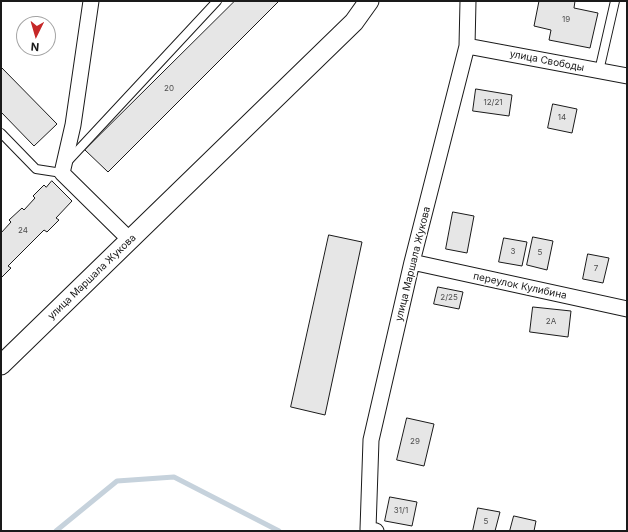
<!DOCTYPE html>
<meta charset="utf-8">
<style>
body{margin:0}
#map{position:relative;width:628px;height:532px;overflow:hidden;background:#fff;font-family:Inter,sans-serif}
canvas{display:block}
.frame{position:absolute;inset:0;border:2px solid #1a1a1a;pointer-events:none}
.north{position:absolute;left:16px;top:16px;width:40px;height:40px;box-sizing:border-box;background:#fff;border:1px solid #a3a3a3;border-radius:50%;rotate:185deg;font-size:11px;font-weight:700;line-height:16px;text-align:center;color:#1a1a1a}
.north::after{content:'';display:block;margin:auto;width:14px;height:18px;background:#c62828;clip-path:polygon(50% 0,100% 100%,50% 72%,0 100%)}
</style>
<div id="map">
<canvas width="628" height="532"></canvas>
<div class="frame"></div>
<div class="north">N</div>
</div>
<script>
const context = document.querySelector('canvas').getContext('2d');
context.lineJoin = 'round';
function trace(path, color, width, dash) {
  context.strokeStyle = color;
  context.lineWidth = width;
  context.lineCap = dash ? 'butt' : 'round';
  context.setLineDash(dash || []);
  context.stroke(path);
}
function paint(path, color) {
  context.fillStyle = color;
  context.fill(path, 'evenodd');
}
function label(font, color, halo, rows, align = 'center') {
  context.font = font + ' Inter,sans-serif';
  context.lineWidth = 3;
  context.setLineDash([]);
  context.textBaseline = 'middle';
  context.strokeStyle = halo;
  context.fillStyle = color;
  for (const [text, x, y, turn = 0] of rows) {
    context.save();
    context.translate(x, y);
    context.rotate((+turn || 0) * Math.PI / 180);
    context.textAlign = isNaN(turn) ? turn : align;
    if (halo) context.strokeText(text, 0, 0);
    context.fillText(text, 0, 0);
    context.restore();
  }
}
const stream = new Path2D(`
 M56,531L117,481L174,477L279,531`);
const building = new Path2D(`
 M235,1H279L108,172L85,150Z
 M537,1H575L574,8L598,13L590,48L549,40L551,30L534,26L539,1Z
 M1,67L57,124L34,146L1,112Z
 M476,89L512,95L509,116L473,111Z
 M553,104L577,109L572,133L548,128Z
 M52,181L72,201L56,218L59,220L47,232L44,230L8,266L11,268L1,278V233L11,222L9,220L22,208L24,210L35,198L33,196L44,185L46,187Z
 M453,212L474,216L467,253L446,249Z
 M329,235L362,242L325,415L291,407Z
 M533,237L553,241L547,270L527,265Z
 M504,238L527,242L522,266L499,262Z
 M588,254L609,258L603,283L583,279Z
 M438,287L463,292L459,309L434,304Z
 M533,307L571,311L568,337L530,332Z
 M407,418L434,424L424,466L397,460Z
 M390,497L417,502L412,526L385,521Z
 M478,508L500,512L495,531H473Z
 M514,516L536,521L534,531H510Z`);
const service = new Path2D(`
 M599,71L615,1
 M1,133L36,169L62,173
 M68,161L217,1`);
const minor = new Path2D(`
 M91,1L73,125L62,173L130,240
 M467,46L627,76
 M412,262L627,309
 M376,531L368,529L371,440L412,262L467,46L468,1`);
const tertiary = new Path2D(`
 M1,365L354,22L369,1`);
const numberNames = [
 ["19",566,20],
 ["20",169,89],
 ["12/21",493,103],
 ["14",562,118],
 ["24",23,231],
 ["3",513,252],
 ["5",540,253],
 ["7",596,269],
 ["2/25",449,298],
 ["2А",551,322],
 ["29",415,442],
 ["31/1",401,511],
 ["5",486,522]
];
const streetNames = [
 ["улица Свободы",547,61,11],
 ["улица Маршала Жукова",413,264,-76],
 ["улица Маршала Жукова",92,277,-44],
 ["переулок Кулибина",520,286,12]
];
trace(stream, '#c6d2dc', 5);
paint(building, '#e6e6e6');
trace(building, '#1a1a1a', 1);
trace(service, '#1a1a1a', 10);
trace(minor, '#1a1a1a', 17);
trace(tertiary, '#1a1a1a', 21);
trace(service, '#fff', 8);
trace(minor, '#fff', 15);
trace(tertiary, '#fff', 19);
label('8px', '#4d4d4d', null, numberNames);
label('10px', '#1a1a1a', '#fff', streetNames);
</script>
